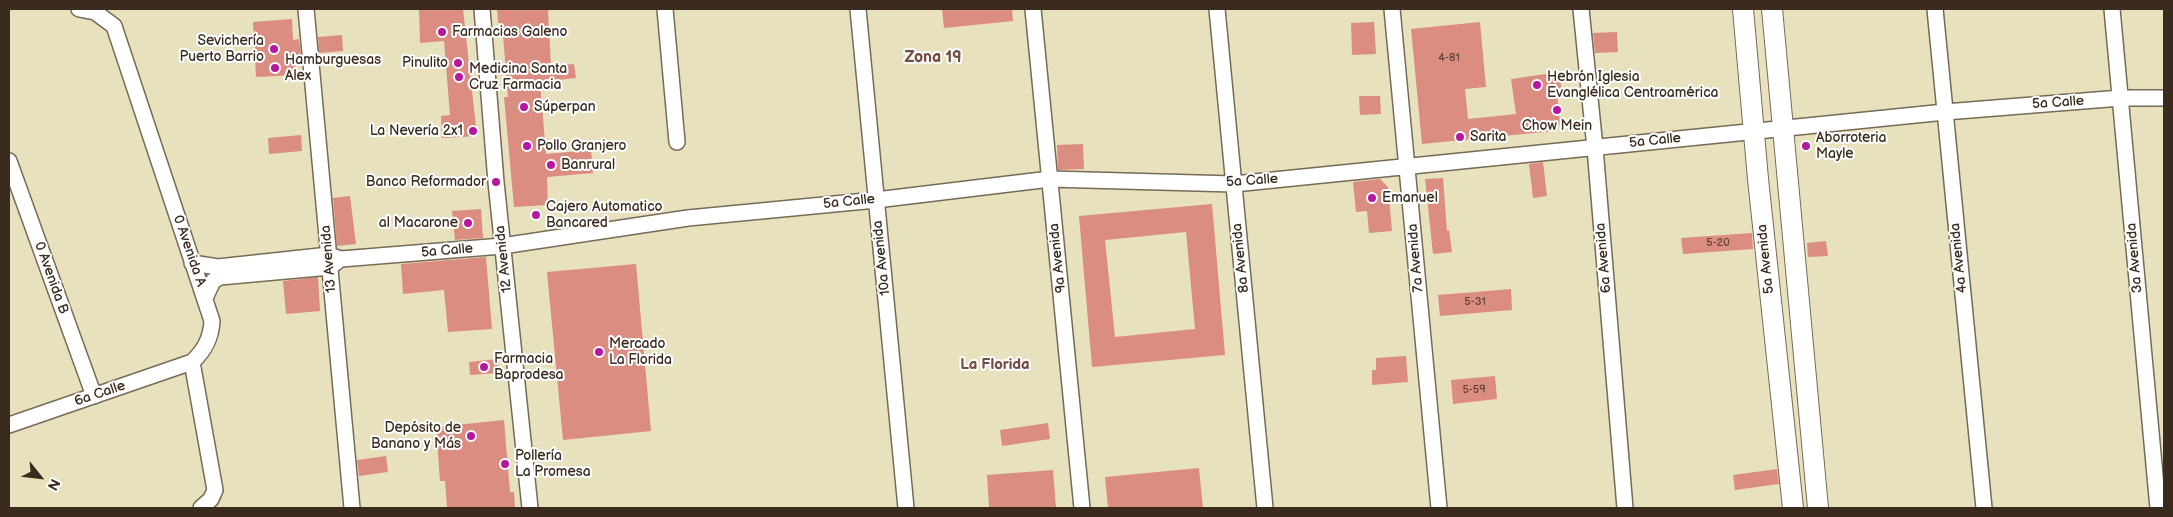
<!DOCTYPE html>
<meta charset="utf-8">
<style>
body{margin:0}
#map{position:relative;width:2173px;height:517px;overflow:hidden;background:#e7e1be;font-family:"Balsamiq Sans",sans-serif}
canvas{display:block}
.frame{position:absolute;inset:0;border:10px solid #3b2a1e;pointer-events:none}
.north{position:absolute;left:15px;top:452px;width:50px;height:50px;-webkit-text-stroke:4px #fff;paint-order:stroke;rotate:119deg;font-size:14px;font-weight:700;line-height:20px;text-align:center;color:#3b2a1e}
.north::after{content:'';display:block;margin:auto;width:18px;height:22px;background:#3b2a1e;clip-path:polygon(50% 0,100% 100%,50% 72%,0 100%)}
</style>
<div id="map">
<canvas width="2173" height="517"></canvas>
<div class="frame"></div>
<div class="north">N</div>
</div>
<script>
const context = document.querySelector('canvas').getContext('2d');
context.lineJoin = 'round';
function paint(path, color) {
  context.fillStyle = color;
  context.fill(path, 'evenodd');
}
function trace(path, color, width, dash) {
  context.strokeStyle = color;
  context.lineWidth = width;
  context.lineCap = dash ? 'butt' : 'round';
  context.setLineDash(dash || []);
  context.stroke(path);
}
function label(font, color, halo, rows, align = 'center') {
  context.font = font + ' "Balsamiq Sans",sans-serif';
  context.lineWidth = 4;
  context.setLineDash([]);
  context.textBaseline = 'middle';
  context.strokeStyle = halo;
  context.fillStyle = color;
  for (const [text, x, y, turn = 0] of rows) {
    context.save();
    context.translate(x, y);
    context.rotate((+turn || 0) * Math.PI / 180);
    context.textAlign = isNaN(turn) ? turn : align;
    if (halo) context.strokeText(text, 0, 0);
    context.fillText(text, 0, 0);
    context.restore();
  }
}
const building = new Path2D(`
 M419,9H463L477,136L442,138L441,116L450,115L444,41L420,43Z
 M497,9H548L551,66L574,64L576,78L540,82L546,154L591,150L593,173L547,177L548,205L514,207L504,97H508L502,23H498Z
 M942,9H1012L1013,21L944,28Z
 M292,19L293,40L299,39L301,55H294L296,75L256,77L253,22Z
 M1374,22L1376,54L1352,55L1351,23Z
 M1480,22L1486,87L1465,89L1468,119L1516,114L1511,79L1559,72L1562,91H1557L1560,124L1554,131L1422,144L1411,29Z
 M1617,32L1618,52L1595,53L1593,33Z
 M342,35L343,51L319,53L318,37Z
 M1359,96H1380L1381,114L1360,115Z
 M301,135L302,151L269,154L268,138Z
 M1083,144L1084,169L1058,170L1057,145Z
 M1543,162L1547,196L1533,198L1529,164Z
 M1443,178L1447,231L1449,230L1452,252L1433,254L1425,179Z
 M1380,179L1388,187L1392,231L1369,233L1367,211L1356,212L1353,182Z
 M350,196L356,244L337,246L333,198Z
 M1212,204L1225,355L1092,367L1079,216ZM1186,232L1195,329L1115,337L1105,240Z
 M481,209L483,238L455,240L452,211Z
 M1752,233L1753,249L1683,254L1681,238Z
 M1826,241L1828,256L1808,257L1807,243Z
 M486,257L492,329L448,332L444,290L403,294L401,264Z
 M636,264L651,431L563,440L547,272Z
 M318,277L320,311L286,314L283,281Z
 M1511,289L1512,310L1440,316L1438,295Z
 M1406,356L1408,382L1372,385V370H1376V358Z
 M498,359L499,373L470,375L469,362Z
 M1495,376L1497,399L1453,404L1451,380Z
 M504,420L510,492H514L515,508H447L445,481H440L436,427Z
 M1048,423L1050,439L1002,446L1000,430Z
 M386,456L388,472L359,476L357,460Z
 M1199,468L1203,508H1108L1105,477Z
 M1777,469L1779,484L1735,490L1733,475Z
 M1053,470L1056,508H989L987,475Z`);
const street = new Path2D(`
 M306,9L352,508
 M482,9L496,182L530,508
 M665,9L677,142
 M858,9L906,508
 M1033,9L1082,508
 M1217,9L1265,508
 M1392,9L1439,508
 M1581,9L1595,148L1625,508
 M1935,9L1984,508
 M2112,9L2158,508
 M9,161L94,396
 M192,263L218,267L329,255L341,259L502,246L688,218L876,200L1050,179L1234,184L1945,112L2121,98H2164
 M205,298L213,281L220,277L330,267L337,262
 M192,362L215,490L211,499L201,508
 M9,425L192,362C205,350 211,338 212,321L114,26L95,12L79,9`);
const secondary = new Path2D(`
 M1743,9L1758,179L1793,508
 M1772,9L1818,508`);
const markers = [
 [442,32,5,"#b5179e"],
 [274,49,5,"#b5179e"],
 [458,63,5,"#b5179e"],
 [275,68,5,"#b5179e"],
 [459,77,5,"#b5179e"],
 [1537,85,5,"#b5179e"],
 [524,107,5,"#b5179e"],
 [1557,110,5,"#b5179e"],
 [473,131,5,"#b5179e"],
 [1460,137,5,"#b5179e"],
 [527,146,5,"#b5179e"],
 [1806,146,5,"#b5179e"],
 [551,165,5,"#b5179e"],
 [496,182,5,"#b5179e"],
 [1372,198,5,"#b5179e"],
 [536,215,5,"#b5179e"],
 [468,223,5,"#b5179e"],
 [599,352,5,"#b5179e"],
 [484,367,5,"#b5179e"],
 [471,436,5,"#b5179e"],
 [505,464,5,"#b5179e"]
];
const numberNames = [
 ["4-81",1449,58],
 ["5-20",1718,243],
 ["5-31",1475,302],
 ["5-59",1474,390]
];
const poiNames = [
 ["Farmacias Galeno",452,32],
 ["Sevichería",264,41,"right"],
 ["Puerto Barrio",264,57,"right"],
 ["Hamburguesas",285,60],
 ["Alex",285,76],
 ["Pinulito",448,63,"right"],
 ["Medicina Santa",469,69],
 ["Cruz Farmacia",469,85],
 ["Hebrón Iglesia",1547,77],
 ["Evanglélica Centroamérica",1547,93],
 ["Súperpan",534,107],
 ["Chow Mein",1557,126,"center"],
 ["La Nevería 2x1",463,131,"right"],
 ["Sarita",1470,137],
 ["Aborroteria",1816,138],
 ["Mayle",1816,154],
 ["Pollo Granjero",537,146],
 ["Banrural",561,165],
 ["Banco Reformador",486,182,"right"],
 ["Emanuel",1382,198],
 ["Cajero Automatico",546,207],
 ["Bancared",546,223],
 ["al Macarone",458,223,"right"],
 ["Mercado",609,344],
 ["La Florida",609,360],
 ["Farmacia",494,359],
 ["Baprodesa",494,375],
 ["Depósito de",461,428,"right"],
 ["Banano y Más",461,444,"right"],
 ["Pollería",515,456],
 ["La Promesa",515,472]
];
const streetNames = [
 ["5a Calle",2058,103,-4],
 ["5a Calle",1655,141,-6],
 ["5a Calle",1252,181,-4],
 ["5a Calle",849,202,-6],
 ["0 Avenida A",189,251,71],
 ["5a Calle",447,251,-5],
 ["10a Avenida",882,258,-96],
 ["9a Avenida",1058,258,-96],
 ["8a Avenida",1241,258,-96],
 ["7a Avenida",1416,258,-95],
 ["6a Avenida",1604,258,-95],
 ["4a Avenida",1959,258,-96],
 ["3a Avenida",2135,258,-95],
 ["13 Avenida",329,259,-95],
 ["12 Avenida",504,259,-96],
 ["5a Avenida",1766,259,-96],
 ["0 Avenida B",51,278,70],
 ["6a Calle",100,394,-19]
];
const neighbourhoodNames = [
 ["La Florida",995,365]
];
const quarterNames = [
 ["Zona 19",933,58]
];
paint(building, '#dc8d82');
trace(street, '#776a56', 18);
trace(secondary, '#776a56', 22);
trace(street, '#fff', 15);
trace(secondary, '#fff', 20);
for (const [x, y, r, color] of markers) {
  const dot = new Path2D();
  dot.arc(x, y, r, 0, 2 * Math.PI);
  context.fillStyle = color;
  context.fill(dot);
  trace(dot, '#fff', 2);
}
label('11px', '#634337', null, numberNames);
label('14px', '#3b2a1e', '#fff', poiNames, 'left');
label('14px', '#3b2a1e', '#fff', streetNames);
label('bold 15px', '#734d41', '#fff', neighbourhoodNames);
label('bold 16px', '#734d41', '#fff', quarterNames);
</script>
